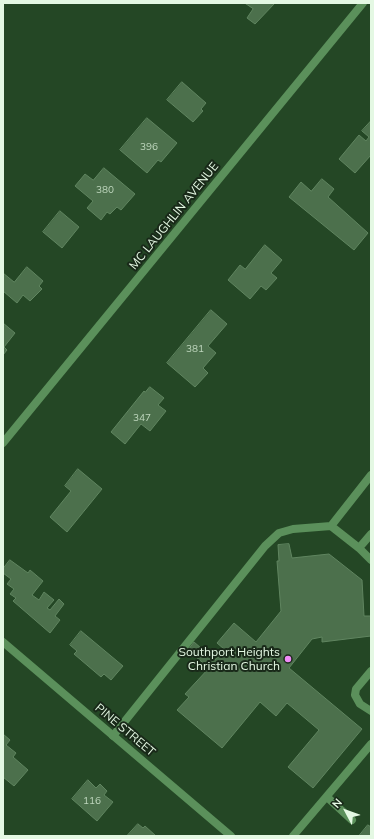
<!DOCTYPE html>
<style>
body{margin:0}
#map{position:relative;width:374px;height:839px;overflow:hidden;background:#244725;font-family:Mulish,sans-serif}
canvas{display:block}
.frame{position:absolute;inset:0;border:4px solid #e4f8e3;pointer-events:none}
.north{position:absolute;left:326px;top:791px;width:40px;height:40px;-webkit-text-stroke:3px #192919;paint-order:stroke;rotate:311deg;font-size:11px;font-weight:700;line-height:16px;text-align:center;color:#e4f8e3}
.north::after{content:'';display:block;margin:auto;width:14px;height:18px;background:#e4f8e3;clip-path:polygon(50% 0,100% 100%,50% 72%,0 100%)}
</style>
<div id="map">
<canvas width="374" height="839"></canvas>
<div class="frame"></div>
<div class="north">N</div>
</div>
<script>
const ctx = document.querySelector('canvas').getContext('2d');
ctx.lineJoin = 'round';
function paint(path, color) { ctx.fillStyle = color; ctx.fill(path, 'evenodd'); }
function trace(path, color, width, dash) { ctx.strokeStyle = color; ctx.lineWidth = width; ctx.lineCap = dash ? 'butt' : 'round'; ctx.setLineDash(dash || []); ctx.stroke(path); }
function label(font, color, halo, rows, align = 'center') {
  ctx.font = font + ' Mulish,sans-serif'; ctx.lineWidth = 4; ctx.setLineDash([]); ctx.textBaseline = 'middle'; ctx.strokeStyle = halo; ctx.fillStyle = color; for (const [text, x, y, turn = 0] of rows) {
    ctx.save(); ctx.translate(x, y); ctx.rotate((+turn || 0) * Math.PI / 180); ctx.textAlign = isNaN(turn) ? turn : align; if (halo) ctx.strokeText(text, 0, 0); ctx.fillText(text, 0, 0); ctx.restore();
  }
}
const building = new Path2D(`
 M245,3H275L255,24L247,18L253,9Z
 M182,82L206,103L201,109L203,111L193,122L167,100Z
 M147,118L177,143L161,162L158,160L147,173L120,150Z
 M371,121V155L355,173L339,159L359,135L366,141L369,137L362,131Z
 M104,168L135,194L121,210L117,207L110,214L107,212L101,220L87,208L93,201L75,186L85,174L93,180Z
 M322,179L334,189L328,197L368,233L354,250L289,197L301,182L311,191Z
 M60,211L79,227L62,248L43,232Z
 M265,245L282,260L271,273L277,278L266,290L261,286L250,299L228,280L240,265L245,269Z
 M27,267L43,281L39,286L42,289L30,301L23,295L17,303L3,291V273L14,282Z
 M211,310L227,324L208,346L216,353L203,368L208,373L195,387L167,363Z
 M3,323L15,333L4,347L7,350L3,355Z
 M150,387L164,398L158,405L166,411L150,431L141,424L125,444L111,432L144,391L145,392Z
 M78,469L102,489L67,532L50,517L71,491L65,486Z
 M289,544L292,558L329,554L362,580L364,616H371V636L322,642V637L312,639L289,668L362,729L313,788L288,767L319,730L287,703L276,716L260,702L222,748L177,710L189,697L185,694L209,668L188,650L194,642L215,660L224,649L217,643L234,623L256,642L281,611L277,561H279L278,545Z
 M10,560L28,573L30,570L43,581L32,595L39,600L44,592L54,600L47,608L50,610L59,599L64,604L55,616L60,620L50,633L13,601L16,598L10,594L14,589L7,584L11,579L3,573V569Z
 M81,631L123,666L111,680L104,674L101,677L74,654L77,651L70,645Z
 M3,734L10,740L6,745L16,753L13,757L28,770L14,786L3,777Z
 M88,780L96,788L100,784L107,791L104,795L113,802L97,821L72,799Z
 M138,824L143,828L145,826L156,836H127Z
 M368,825L371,827V836H359Z`);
const service = new Path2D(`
 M331,526L371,475
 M371,534L359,548L371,560
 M371,671L356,689L355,695L360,704L371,711
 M113,736L265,546L279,533L293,529L331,526L359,548
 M327,797L352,820
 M293,836L371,744`);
const minor = new Path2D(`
 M3,443L363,3
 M3,642L231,836`);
const markers = [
 [288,659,4,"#ef8bf7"]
];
const numberNames = [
 ["396",149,147],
 ["380",105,190],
 ["381",195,349],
 ["347",142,418],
 ["116",92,801]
];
const streetNames = [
 ["MC LAUGHLIN AVENUE",174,216,-51],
 ["PINE STREET",125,730,40]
];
const poiNames = [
 ["Southport Heights",280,652],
 ["Christian Church",280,666]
];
paint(building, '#4c704c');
trace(building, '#608560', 1);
trace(service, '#5b905b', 8);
trace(minor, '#5b905b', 8);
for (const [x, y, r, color] of markers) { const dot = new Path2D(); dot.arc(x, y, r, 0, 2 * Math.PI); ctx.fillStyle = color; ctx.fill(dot); trace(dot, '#192919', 1.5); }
label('10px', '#bed6bd', null, numberNames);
label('12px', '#e4f8e3', '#192919', streetNames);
label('12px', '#e4f8e3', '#192919', poiNames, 'right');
</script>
